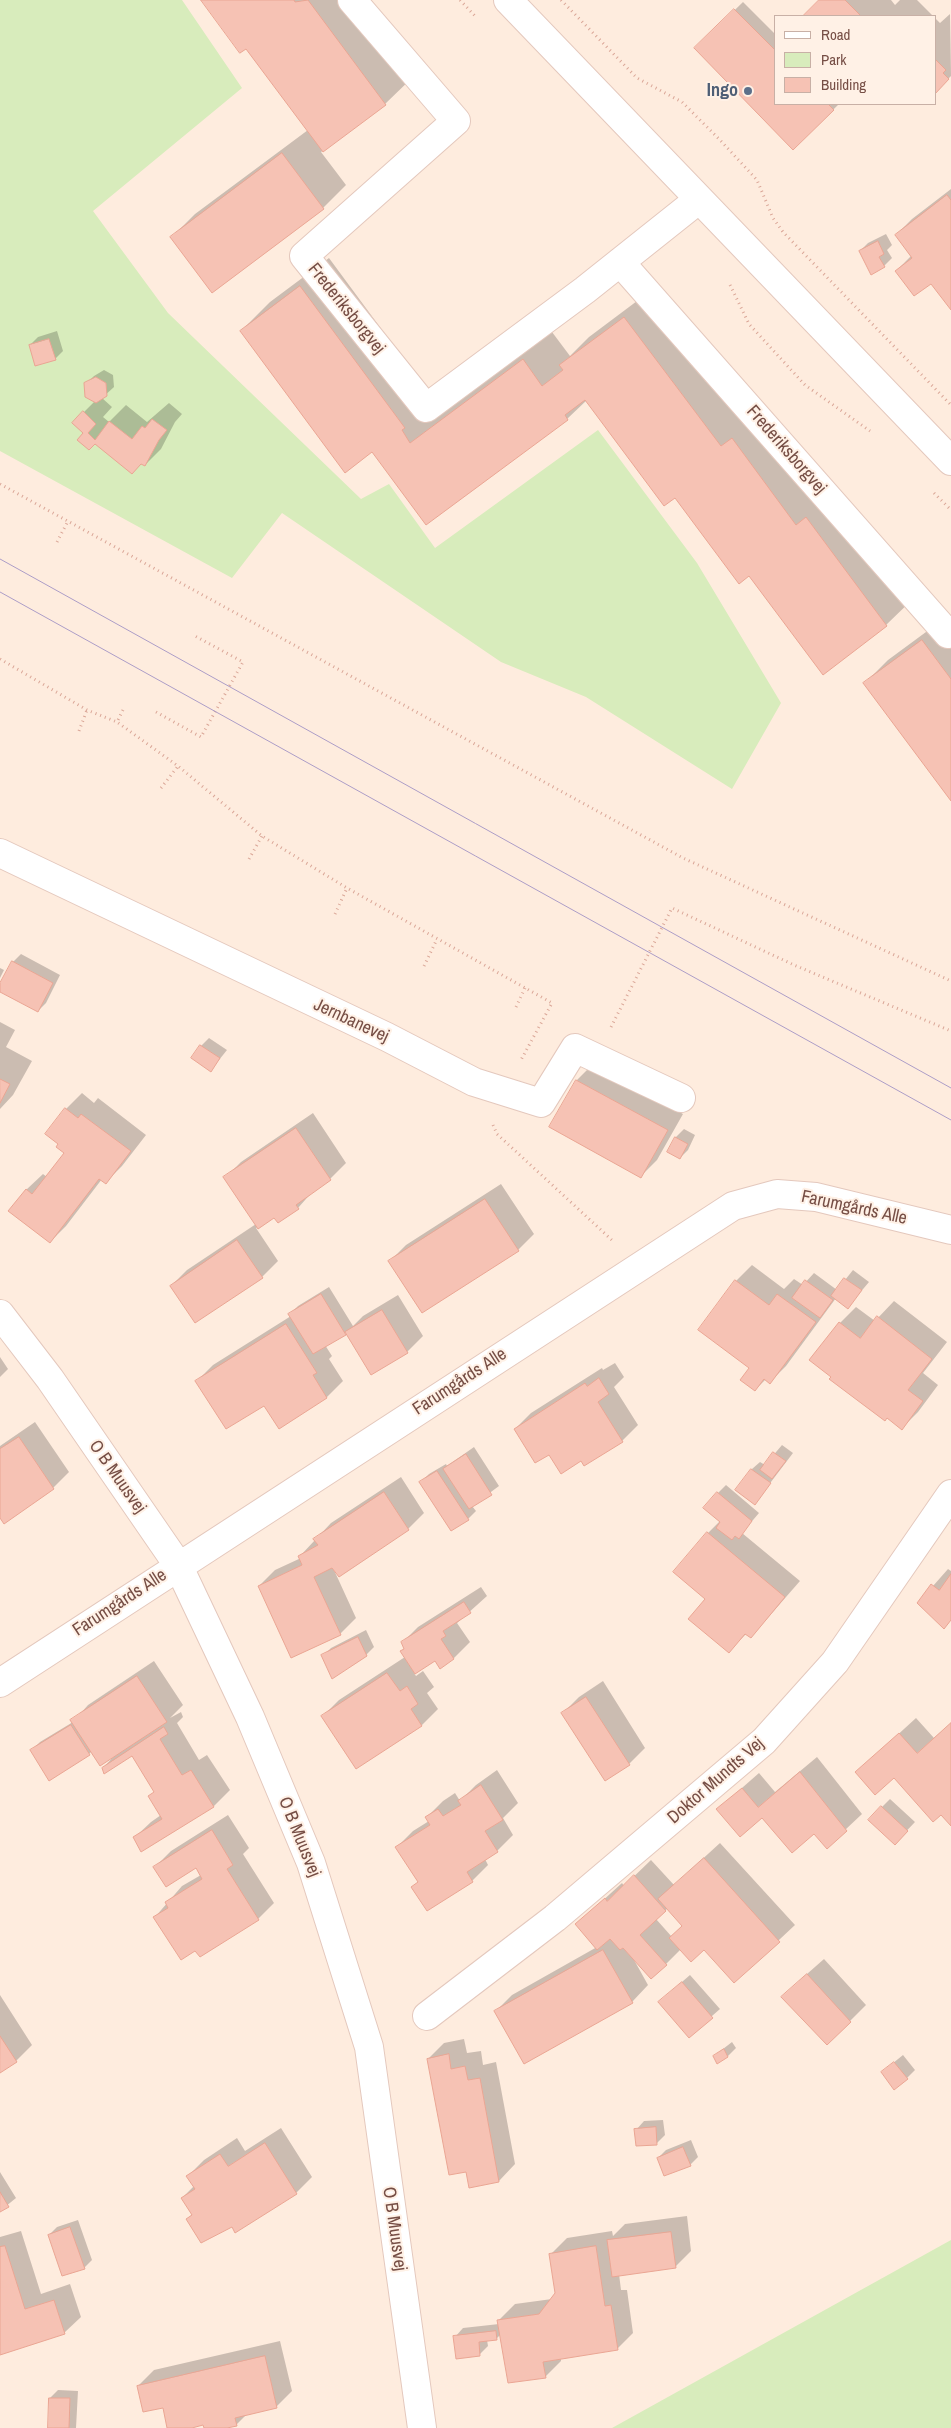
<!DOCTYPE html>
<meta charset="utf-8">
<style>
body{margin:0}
#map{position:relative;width:951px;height:2428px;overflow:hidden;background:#feecde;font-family:"Archivo Narrow",sans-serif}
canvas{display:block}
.legend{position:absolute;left:774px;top:15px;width:162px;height:90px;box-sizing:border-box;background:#fff1e6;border:1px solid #c8b0a6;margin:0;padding:6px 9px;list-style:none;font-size:15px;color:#764e45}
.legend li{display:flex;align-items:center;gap:10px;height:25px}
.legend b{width:25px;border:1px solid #c8b0a6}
</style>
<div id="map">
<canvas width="951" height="2428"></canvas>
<ul class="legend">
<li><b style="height:6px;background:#fff"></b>Road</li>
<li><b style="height:14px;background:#d8ecbc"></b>Park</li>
<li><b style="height:14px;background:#f6c2b4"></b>Building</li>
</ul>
</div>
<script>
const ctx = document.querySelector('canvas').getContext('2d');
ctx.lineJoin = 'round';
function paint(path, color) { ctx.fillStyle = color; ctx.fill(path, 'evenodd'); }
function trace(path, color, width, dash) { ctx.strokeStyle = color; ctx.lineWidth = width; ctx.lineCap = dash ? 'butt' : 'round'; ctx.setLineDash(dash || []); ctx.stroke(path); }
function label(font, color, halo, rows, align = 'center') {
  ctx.font = font + ' "Archivo Narrow",sans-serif'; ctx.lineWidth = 4; ctx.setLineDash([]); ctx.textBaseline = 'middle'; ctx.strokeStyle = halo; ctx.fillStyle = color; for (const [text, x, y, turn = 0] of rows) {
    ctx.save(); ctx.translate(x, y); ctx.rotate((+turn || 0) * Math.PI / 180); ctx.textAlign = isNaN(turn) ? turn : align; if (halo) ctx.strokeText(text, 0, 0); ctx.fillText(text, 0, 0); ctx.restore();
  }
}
const green = new Path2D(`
 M0,0H182L242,88L93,211L168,313L361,499L389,484L435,548L598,430L697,563L781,703L732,789L586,697L501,662L282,513L232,578L0,451Z
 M951,2240V2428H612Z`);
const shadow = new Path2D(`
 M202,0H358L414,76L385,104L321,152L346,185L323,208L172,237L195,214L308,130L247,47Z
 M820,0H891L895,5L900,0H917L933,16H804Z
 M743,2L775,34V104H839L794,148L696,48Z
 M950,14L951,76L935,92V18L940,23Z
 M951,189V308L932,282L896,271L911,256L896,235L912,219Z
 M886,234L892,245L887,250L892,258L884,266L860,251L868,243Z
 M329,258L433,399L430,402L439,415L552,332L570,356L589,337L653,289L915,597L886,625L750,574L587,400L567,419L426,523L372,451L241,331L270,302Z
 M57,331L63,351L55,359L30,345L38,337Z
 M104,370L113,375L114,387L102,398L112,407L103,417L109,422L126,405L147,422L169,403L182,414L175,422L161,449L145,465L142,463L132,472L85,433L84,412L95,401L86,384L94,376Z
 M945,618L951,626V799L865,683L888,660Z
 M21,954L60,975L46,1003L38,1011L0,990V985L13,962Z
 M0,968L4,970L0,978Z
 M0,1022L15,1030L6,1047L32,1061L13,1095L0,1109Z
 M209,1038L227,1050L211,1070L201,1046Z
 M593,1064L683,1114L657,1160L641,1176L551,1127L577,1080Z
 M82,1093L94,1103L98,1098L146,1135L122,1166L106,1182L102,1179L66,1226L50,1242L26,1190L43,1174L47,1177L66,1152V1109Z
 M313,1113L346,1163L330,1179L313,1191L298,1208L275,1216L256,1228L278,1261L262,1277L171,1286L187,1270L256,1224L225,1178L241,1162Z
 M684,1129L695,1135L688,1150L680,1158L668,1152L676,1137Z
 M501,1184L534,1234L518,1250L390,1261L406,1245Z
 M752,1265L784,1289L794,1279L803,1285L814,1273L837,1290L853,1270L869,1282L848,1307L836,1298L786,1366L770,1382L766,1379L755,1390L736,1281Z
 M329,1287L353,1326L363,1316L398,1295L423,1336L407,1352L371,1373L347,1332L325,1345L332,1356L329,1359L343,1381L327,1397L279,1427L265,1404L197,1381L213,1365L291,1316L290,1314L298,1306Z
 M894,1301L947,1342L923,1373L938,1385L918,1412L902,1428L833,1377L840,1323L856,1307L875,1321Z
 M0,1357L8,1369L0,1377Z
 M615,1363L624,1377L614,1387L638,1425L622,1441L581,1460L515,1429L531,1413L602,1368L603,1370Z
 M35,1422L69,1472L53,1488L0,1516V1446Z
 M782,1445L793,1453L755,1503L752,1469L760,1462L765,1465Z
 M474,1447L499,1486L472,1506L476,1511L468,1519L421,1482L429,1474L446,1464L447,1466Z
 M401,1477L424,1513L408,1529L334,1570L356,1618L340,1634L259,1586L275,1570L301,1558L300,1556L331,1523Z
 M726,1485L759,1513L742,1533L800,1581L751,1637L747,1633L729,1651L707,1599L708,1533L720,1521L718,1493Z
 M948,1569L951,1571V1620L944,1628L918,1603Z
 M481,1587L487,1596L457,1623L470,1642L454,1658L440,1667L435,1659L414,1673L416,1676L423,1671L434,1687L427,1693L438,1709L422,1725L356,1768L323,1716L339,1700L405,1657V1648L402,1643L418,1627Z
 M366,1630L374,1647L366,1655L323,1656L331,1648Z
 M154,1661L183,1705L170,1718L181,1712L183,1717L177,1723L199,1760L207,1755L230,1790L214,1806L134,1838L151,1822L161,1815L155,1792L132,1754L103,1768L115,1755L92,1751L89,1754L32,1750L40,1742L73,1722L88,1705Z
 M603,1681L645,1748L629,1764L605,1779L563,1713L579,1697Z
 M916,1718L934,1738L951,1723V1824L942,1813L895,1776L857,1772Z
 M817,1757L862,1814L827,1847L814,1832L763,1817L718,1809L759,1773L775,1792Z
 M497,1770L518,1803L503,1818L513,1835L497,1851L485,1859L488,1865L472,1881L413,1887L419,1881L397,1847L413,1831L429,1821L426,1818L443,1801L455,1793L460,1801L476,1785Z
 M890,1799L915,1822L895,1843L869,1820Z
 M228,1815L249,1848L243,1854L274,1903L258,1919L196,1950L155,1917L182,1886L201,1875L196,1866L155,1867L171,1851Z
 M720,1843L795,1925L734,1982L704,1948L681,1949L666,1964L633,1958L648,1985L632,2002L496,2011L512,1995L597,1947L577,1924L622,1883L624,1886L651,1860L674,1885ZM668,1908L683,1925L672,1937L656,1919Z
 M824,1959L866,2005L827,2044L799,1981Z
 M690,1975L720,2009L689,2036L668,1994Z
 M0,1995L32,2045L16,2061L0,2071Z
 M464,2039L467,2053L481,2051L483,2065L496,2062L515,2164L499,2181L467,2171L428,2059L444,2043Z
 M732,2042L736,2048L728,2056H714Z
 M903,2055L915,2070L907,2078L882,2072Z
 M663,2120L665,2135L657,2143L636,2130L644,2121Z
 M281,2128L312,2177L296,2193L232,2225L188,2219L192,2214L182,2198L194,2186L188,2176L204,2160L237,2138L245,2151Z
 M691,2140L698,2157L690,2165L658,2158L666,2150Z
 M0,2172L16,2198L0,2211Z
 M687,2216L691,2251L675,2267L619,2274L621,2290H627L633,2333L617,2349L561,2358V2361L545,2377L501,2334L496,2339L487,2340L488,2346L480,2354L455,2337L463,2328L499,2324V2320L515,2304L552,2299L556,2293L551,2254L567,2238L612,2231L613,2236L625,2224Z
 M78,2220L92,2260L84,2268L49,2235L57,2227Z
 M21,2231L41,2294L70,2284L81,2317L64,2333L0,2354V2237Z
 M280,2341L292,2391L276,2407L247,2414L236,2425L205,2428L204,2424L186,2428H169L164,2406L138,2386L154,2370Z
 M58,2390L78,2391L76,2428H49L50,2398Z`);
const building = new Path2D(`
 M201,0H294L295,2L308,0L386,105L323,152L246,49L240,53Z
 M819,0H845L861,16H803Z
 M734,9L775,50V104H828L834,110L793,150L694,48Z
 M935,59L946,70L943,73L949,79L935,94Z
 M282,153L324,209L212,293L170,237Z
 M947,195L951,200V310L931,284L914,296L895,271L912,258L895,235Z
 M878,241L884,254L879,257L885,267L871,275L859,251Z
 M300,286L405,428L402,430L410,443L523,359L542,386L563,370L559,365L624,317L721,446L732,438L796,525L806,517L887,626L823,675L749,576L739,584L675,498L664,506L585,400L565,415L568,420L426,525L372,452L345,473L240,331Z
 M49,339L56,360L35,366L29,345Z
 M96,377L106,383L107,396L96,403L85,397L84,383Z
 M83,411L96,424L88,433L95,440L109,421L132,439L142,426L145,428L152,419L167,430L159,440L145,466L141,464L132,474L95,444L89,450L77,440L83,433L72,423Z
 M922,640L951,679V801L863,683Z
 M12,961L53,983L38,1012L0,992V983Z
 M200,1045L220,1058L211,1072L191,1058Z
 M0,1079L10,1084L0,1103Z
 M576,1080L668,1130L641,1178L549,1127Z
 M65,1108L78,1118L81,1114L131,1151L106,1184L99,1179L50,1243L8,1211L26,1189L32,1194L64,1153L56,1147L58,1144L45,1134Z
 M296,1128L331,1180L296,1205L299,1209L278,1223L274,1218L258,1229L223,1177Z
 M675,1137L688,1144L680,1159L667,1152Z
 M485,1199L519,1251L422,1313L388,1261Z
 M237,1240L263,1278L195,1323L170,1286Z
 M844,1278L862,1290L848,1309L831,1296Z
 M735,1280L769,1305L777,1294L816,1322L770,1384L764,1379L755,1391L740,1380L749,1368L698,1330Z
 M805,1280L833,1300L820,1318L792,1298Z
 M321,1294L346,1335L313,1354L288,1314Z
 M382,1310L408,1353L371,1375L345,1332Z
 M877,1316L932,1359L908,1390L923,1401L902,1430L887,1418L885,1421L829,1379L831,1377L809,1360L839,1322L860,1338Z
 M286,1324L317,1373L313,1375L327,1398L279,1429L264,1406L226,1429L195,1381Z
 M599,1378L609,1394L598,1402L623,1442L584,1466L581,1461L561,1474L549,1455L535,1463L514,1429L585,1383L587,1386Z
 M19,1437L54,1489L4,1524L0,1518V1449Z
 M773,1452L786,1461L772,1479L760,1470Z
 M466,1454L492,1495L469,1509L443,1469Z
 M751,1469L771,1483L755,1505L735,1490Z
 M437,1471L469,1520L451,1531L419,1482Z
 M384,1492L409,1530L339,1577L332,1568L314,1577L341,1635L291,1658L258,1586L302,1565L298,1556L318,1545L313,1539Z
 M717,1492L752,1521L739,1539L735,1536L732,1540L716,1528L720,1522L703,1508Z
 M707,1532L785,1597L751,1638L745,1634L729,1653L688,1619L705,1599L673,1572Z
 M951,1574V1620L944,1629L917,1603L931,1584L939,1590Z
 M464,1602L471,1613L443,1631L446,1636L441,1639L454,1659L440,1669L435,1661L415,1674L400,1651L404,1649L401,1642Z
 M358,1637L367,1656L332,1679L321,1655Z
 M387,1673L400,1691L407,1686L418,1704L411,1709L422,1726L356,1769L321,1716Z
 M137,1676L167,1722L100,1766L70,1720Z
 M586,1697L630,1765L605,1781L561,1713Z
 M951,1723V1826L941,1815L933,1822L894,1778L875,1795L855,1772L899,1733L917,1753Z
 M71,1725L90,1755L49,1781L30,1750Z
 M164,1727L168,1734L160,1739L182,1775L191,1770L214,1807L141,1852L133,1837L162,1819L148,1796L154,1792L132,1756L104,1774L102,1768Z
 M800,1772L847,1831L827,1849L814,1834L792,1853L762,1818L740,1837L716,1809L742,1788L758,1807Z
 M481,1785L503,1820L485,1831L498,1852L467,1872L473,1882L427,1911L411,1887L418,1882L395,1847L430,1825L425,1817L438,1809L443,1816L461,1805L458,1801Z
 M881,1806L908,1831L895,1845L868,1820Z
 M212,1830L233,1865L227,1869L259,1920L200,1957L195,1951L181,1960L153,1917L168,1908L165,1902L202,1879L196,1868L166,1887L153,1867Z
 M704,1858L780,1942L734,1983L704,1950L691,1962L669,1938L682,1926L658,1899Z
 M634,1875L666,1911L640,1935L667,1965L651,1979L623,1948L620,1950L610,1939L597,1950L575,1924L605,1898L607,1901Z
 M603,1950L633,2003L524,2064L494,2011Z
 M807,1974L851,2022L827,2045L781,1997Z
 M682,1982L713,2018L689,2038L658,2002Z
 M0,2036L17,2062L0,2073Z
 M724,2049L728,2057L717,2064L713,2056Z
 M449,2054L451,2069L465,2066L468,2080L480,2078L499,2182L469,2188L466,2172L449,2175L427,2059Z
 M894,2062L908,2079L894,2090L881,2072Z
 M656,2127L657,2145L636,2146L634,2129Z
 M265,2143L297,2194L235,2233L232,2227L201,2243L186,2219L192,2215L181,2198L195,2189L186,2176L220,2154L228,2166Z
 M683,2147L691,2166L664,2176L657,2158Z
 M0,2192L9,2207L0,2212Z
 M70,2227L85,2269L62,2276L48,2235Z
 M671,2232L676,2268L612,2277L607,2240Z
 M5,2246L25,2309L54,2300L65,2334L0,2355V2247Z
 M596,2246L605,2306L611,2305L618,2350L543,2362L546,2378L508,2383L497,2320L539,2314L555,2293L549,2254Z
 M496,2331L497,2340L479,2342L480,2356L456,2359L453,2336Z
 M265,2356L277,2408L235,2418L237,2426L227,2428H204L203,2425L192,2428H167L163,2408L143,2412L137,2386Z
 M49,2398H70L69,2428H48Z`);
const path = new Path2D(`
 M460,0L475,16
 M561,0L637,78L682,102L720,140L757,180L773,218L783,232L951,405
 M730,285L749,324L805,385L870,431
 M0,484L683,858L951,981
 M934,493L951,510
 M57,542L68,521
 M0,659L87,710L117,722
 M123,710L117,722L178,766L262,836L347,888L552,1003L521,1060
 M156,712L201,737L243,662L195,636
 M79,731L87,710
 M161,788L178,766
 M249,859L262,836
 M335,914L347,888
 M424,966L437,939
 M516,1007L525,988
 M611,1027L672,908L794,965L951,1031
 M493,1125L497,1134L614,1242`);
const minor = new Path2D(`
 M352,0L456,121L304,256L426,408L585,290L698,200
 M508,0L951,461
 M620,262L948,634L951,631
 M0,853L387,1037L474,1082L541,1103L575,1048L681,1098
 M0,1314L50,1379L178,1565L250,1717L311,1863L369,2047L422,2428
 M0,1683L733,1206L777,1194L816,1197L951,1230
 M427,2016L555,1918L764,1741L835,1662L951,1494`);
const tram = new Path2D(`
 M0,559L951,1088
 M0,592L951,1120`);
const markers = [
 [748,91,5,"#5c6f8a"]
];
const serviceNames = [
 ["Ingo",738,91]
];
const streetNames = [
 ["Frederiksborgvej",346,309,51],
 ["Frederiksborgvej",786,450,49],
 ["Jernbanevej",351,1021,25],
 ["Farumgårds Alle",854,1208,12],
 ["Farumgårds Alle",460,1382,-33],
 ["O B Muusvej",117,1477,55],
 ["Farumgårds Alle",120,1603,-33],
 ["Doktor Mundts Vej",716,1781,-41],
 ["O B Muusvej",299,1837,68],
 ["O B Muusvej",394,2229,82]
];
paint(green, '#d8ecbc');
paint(shadow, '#0003');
paint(building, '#f6c2b4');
trace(building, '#eaa593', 1);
trace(minor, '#e4c8bd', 30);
trace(path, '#daa697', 3, [1, 4]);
trace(minor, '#fff', 28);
trace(tram, '#ac9dc7', 1);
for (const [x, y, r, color] of markers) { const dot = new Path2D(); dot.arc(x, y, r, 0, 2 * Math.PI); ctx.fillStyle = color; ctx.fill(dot); trace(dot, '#fff1e6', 2); }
label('bold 18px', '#4e5e75', '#fff1e6', serviceNames, 'right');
label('18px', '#764e45', '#fff1e6', streetNames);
</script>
